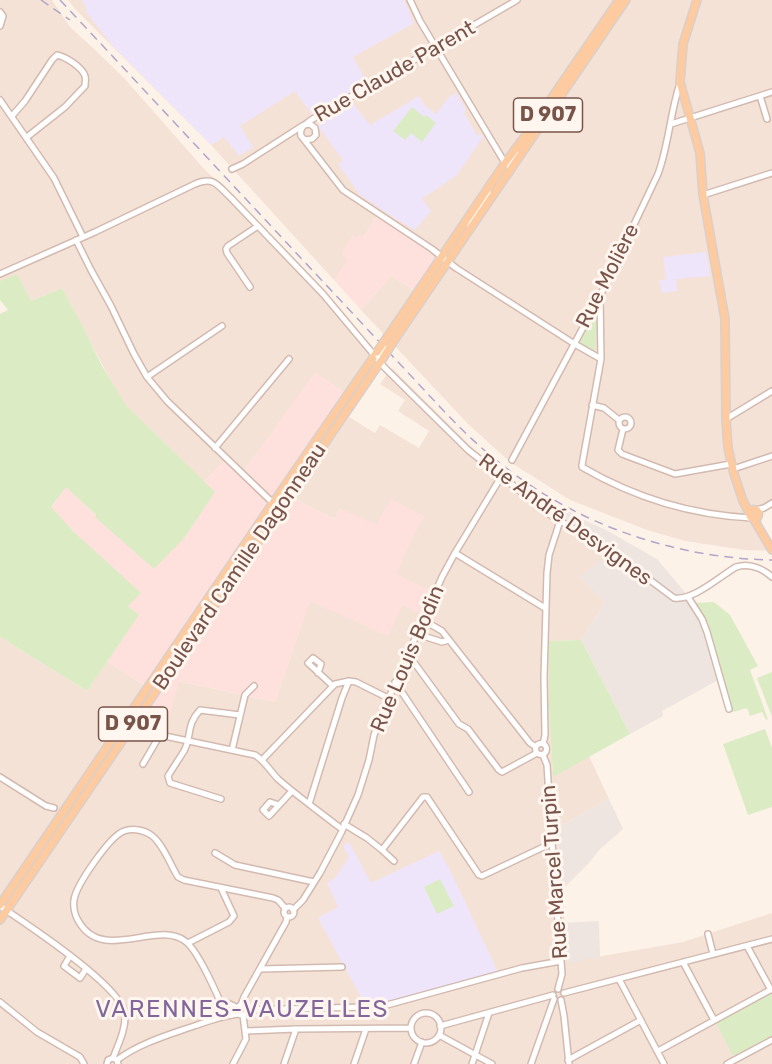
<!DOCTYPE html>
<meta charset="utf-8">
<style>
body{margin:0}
canvas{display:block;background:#fdf2e8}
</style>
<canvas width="772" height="1064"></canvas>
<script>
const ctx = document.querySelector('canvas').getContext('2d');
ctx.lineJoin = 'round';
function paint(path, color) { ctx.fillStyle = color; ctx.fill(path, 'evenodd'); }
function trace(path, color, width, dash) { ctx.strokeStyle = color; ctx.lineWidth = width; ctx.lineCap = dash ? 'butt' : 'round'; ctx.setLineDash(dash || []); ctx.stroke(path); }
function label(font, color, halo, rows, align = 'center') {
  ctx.font = font + ' Rubik,sans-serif'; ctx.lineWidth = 6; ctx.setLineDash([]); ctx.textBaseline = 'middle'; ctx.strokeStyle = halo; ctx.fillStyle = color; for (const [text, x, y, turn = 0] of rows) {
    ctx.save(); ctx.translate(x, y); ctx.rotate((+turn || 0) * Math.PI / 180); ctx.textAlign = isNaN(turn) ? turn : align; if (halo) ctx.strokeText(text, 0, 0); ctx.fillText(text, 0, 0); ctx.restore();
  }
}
const residential = new Path2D(`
 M0,0H52L70,27L93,48L124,78L206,171L223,186L327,295L374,350L345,393L315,373L240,477L224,462L204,482L136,415L126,405L114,387L62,288L31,301L0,281Z
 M68,0H772V507L762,512V525L772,543V551L744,550L685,541L647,530L570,500L510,462L468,424L361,310L391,276L414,290L433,254L377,217L363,237L356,238L353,236L349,259L334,280L211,145L76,10Z
 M392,368L485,460L557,517L615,550L605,602L581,640L549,641V707L553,776L589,756L609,799L557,828L568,962L683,942L772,913V1064H0V637L87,691L107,661L157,694L137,726L165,732L178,681L275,702L310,600L388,635L402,605L396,574L410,542L424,516L376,526L339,509L335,519L304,504L294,497L349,417L375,433L380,425L419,448L429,431L398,411L405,400L380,384Z`);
const commercial = new Path2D(`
 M377,217L433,254L434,260L414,290L391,276L361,310L334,280L348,260L341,254L353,235L356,237L359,234L363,237Z
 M315,373L345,393L281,488L304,504L335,519L339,508L376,525L391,499L425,516L410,542L397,574L431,591L421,614L402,605L388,636L310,601L275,702L179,681L165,732L137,726L157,694L107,661L138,615L128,606L75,533L51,508L66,486L96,516L95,517L185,537L214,492L204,482L224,462L240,477Z`);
const industrial = new Path2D(`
 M545,499L586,521L606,530L657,559L694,603L709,628L722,678L662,711L663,716L630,734L581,640L605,602L579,577L615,550L557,517L542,505Z
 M609,799L623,829L599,850L589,863L562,890L557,828Z
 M599,921L600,957L568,963L564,923Z`);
const education = new Path2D(`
 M82,0H404L414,23L353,57L368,84L322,111L319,110L313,113V116L295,91L240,126L253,147L239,156L224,137L211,145L112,45L86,12L87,10Z
 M456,93L466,109L464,113L477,135H482L483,137L457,175L422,199L431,211L415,230L399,221L360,195L338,164L343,160L318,126L325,121V116L351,101L370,125L419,96L425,106L436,114L449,97Z
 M706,252L710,276L676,279L677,291L662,293L659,281L666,279L663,257Z
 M349,842L371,883L439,851L450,870L498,972L470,982L452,986L451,984L387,1002L364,1003L318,918L338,907L327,883L335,878L349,857L343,846Z`);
const green = new Path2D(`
 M412,107L424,117L426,115L436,123L422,142L411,133L405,140L393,131Z
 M17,274L31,301L62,288L83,327L102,366L126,405L215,492L185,537L154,569L95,517L96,515L66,487L51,507L75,533L141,593L128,606L139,615L87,691L0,637V314L8,310L0,300V281Z
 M592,318H595L597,322L595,352L582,344L580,341Z
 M714,602L730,615L758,666L750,670L768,719L766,720L762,712L750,716L747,708L734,712L731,710L709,628L694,603Z
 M581,640L630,734L553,777L549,707V641Z
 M772,672V717L757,678Z
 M765,729L772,748V807L748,815L723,744Z
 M440,879L454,906L437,914L424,887Z
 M772,992V1037L736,1056L732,1054L717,1025L718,1021Z`);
const minor = new Path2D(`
 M410,0L420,21L505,163
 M0,12L3,16L0,26
 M760,96L767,119
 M0,100L54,178L83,237
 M12,116L25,101L52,60L57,55C66,57 82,67 85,76C86,78 85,83 85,86L65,107L27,137
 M671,124L772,92
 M304,125L310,124L315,128L316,135L312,139L305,140L301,136C299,127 305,125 311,120L517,0
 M302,137L343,190L432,249L456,268L573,343L601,359
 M232,169L243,164L302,126
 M510,172L509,164L516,153
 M703,195L772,173
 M470,226L472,219L490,194
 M76,240L91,270L111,306L134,354L147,377L167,401L274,504
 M0,274L95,232L195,184C214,176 217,185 231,198L323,294L385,368L468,450L552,516L611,551L674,598C693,601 719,577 736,567C749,563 762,568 772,577
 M250,287L227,253L226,249L228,246L258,226
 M600,297L601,359L582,465V467C635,498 691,515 752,518
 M147,377L222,326
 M592,405L604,408L619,420
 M619 423a6 6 0 1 1 12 0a6 6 0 1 1-12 0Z
 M726,419L772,391
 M623,429L618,450L622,454L675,474L731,464
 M215,448L289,359
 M512,460L600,296L658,174C669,144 670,113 680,83
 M733,469L772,456
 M756,510L764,508L772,503
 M455,553L545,608
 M688,597L702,619L707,632L729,709
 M423,620L442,631L530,743L536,747
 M417,634L442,642L449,640
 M407,657L413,661L459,724L468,729L499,770L502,772L537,753
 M318,673L321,664L313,658L308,663L333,686
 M395,682L469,792
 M131,727L137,730L160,735L255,755C265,761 270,771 278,779C296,795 316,809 335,824L342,829
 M535.5 749a5.5 5.5 0 1 1 11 0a5.5 5.5 0 1 1-11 0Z
 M543,744L545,735L544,677L547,573L549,555L560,521
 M232,750L245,695L254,686
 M543,755L547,765L552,843L562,974L558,989
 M262,760L335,684L349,681L356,682L388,698
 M143,764L160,735
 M0,777L46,806L54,808
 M221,799L170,783L168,776C173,768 179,759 184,751C192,736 186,725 200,710L240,715
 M309,804L342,698L349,681
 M279,805L270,802L263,810L269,816L292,791
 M344,824L367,838L382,850L423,797H427L479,875L482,876L552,843
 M382,850L394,861
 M215,853L235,865L314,882
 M0,906C25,923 122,986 125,1014C126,1029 118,1045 113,1058
 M284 912a5 5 0 1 1 10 0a5 5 0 1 1-10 0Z
 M293,910L303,900L320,873L341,833L358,795L369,760L374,735L384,709L442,577L455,553L501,477
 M708,934L713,954
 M188,943L229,922L234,916L221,888
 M747,946L771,990
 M70,956L64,966L80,978L86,969
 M683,962L714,1020
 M260,969L342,967
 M619,979L664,1064
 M564,993L772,939
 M220,1000L234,1006
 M561,1000L564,1016L569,1064
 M0,1002L37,1032L80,1057L84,1064
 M241,1005L244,997L286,922L287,917
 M237 1010a5 5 0 1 1 10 0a5 5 0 1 1-10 0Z
 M247,1010L366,1007L387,1005L522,968L561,961
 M225,1013C218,996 198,950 185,941C157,920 103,963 79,922C75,916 73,907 74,900C76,885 110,836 124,831C133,828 144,830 151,835C162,842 171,866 178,877L184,880L273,898L278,900L285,908
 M411 1028a15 15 0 1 1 30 0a15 15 0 1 1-30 0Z
 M440,1026L553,995
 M246,1031L296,1029L411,1028
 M439,1035L492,1064
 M658,1051L772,989
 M117,1060C140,1043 168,1035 194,1026C209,1021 224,1015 240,1014
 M568,1060L641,1020
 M107,1064L108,1060L113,1058L117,1060L118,1064
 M233,1064L246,1039L243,1015
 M284,1064L296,1029
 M354,1064L366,1029
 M414,1064L422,1042
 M472,1064L489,1013
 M531,1064L554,999
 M727,1064L772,1040`);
const major = new Path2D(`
 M697,0L683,44L680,82L700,153L703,195L725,319L726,419L728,448L734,474L743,501L749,512
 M388,336L505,163L529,131L619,0
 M393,342L626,0
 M749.5 514a4.5 4.5 0 1 1 9 0a4.5 4.5 0 1 1-9 0Z
 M753,518L772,550
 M0,905L273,503L377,352
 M0,920L383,358`);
const rail = new Path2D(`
 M41,0L70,20
 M60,0L441,408C460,428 479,447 501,464C578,525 674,558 772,560`);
const minorBridge = new Path2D(`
 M378,356L384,347`);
const majorBridge = new Path2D(`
 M377,352L388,336
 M383,358L393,342`);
const shields = [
 [548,115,69],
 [133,724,69]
];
const shieldNames = [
 ["D 907",548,115],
 ["D 907",133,724]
];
const streetNames = [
 ["Rue Claude Parent",395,72,-30],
 ["Rue Molière",608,276,-63],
 ["Rue André Desvignes",565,520,36],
 ["Boulevard Camille Dagonneau",240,567,-56],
 ["Rue Louis Bodin",408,659,-67],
 ["Rue Marcel Turpin",555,872,-94]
];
const quarterNames = [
 ["VARENNES-VAUZELLES",242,1010]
];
paint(residential, '#f5e2d6');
paint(commercial, '#fee1dc');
paint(industrial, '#eee5e1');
paint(education, '#efe5fa');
paint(green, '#dbecc5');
trace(minor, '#d3bab0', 8);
trace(major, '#d9cfcc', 10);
trace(minor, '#fff', 5);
trace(major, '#fdcb9f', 7);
trace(rail, '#b2a5c9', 1.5, [9, 6]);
trace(minorBridge, '#d3bab0', 8, []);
trace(majorBridge, '#d9cfcc', 10, []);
trace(minorBridge, '#fff', 5);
trace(majorBridge, '#fdcb9f', 7);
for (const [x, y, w] of shields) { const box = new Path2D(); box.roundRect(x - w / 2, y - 17, w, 34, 4.5); ctx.fillStyle = '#fff6ef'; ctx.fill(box); trace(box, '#79544a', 1.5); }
label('bold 20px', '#79544a', null, shieldNames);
label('21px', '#79544a', '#fff6ef', streetNames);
ctx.letterSpacing = '1.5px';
label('24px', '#82669c', '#fff6ef', quarterNames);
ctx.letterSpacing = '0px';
</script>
